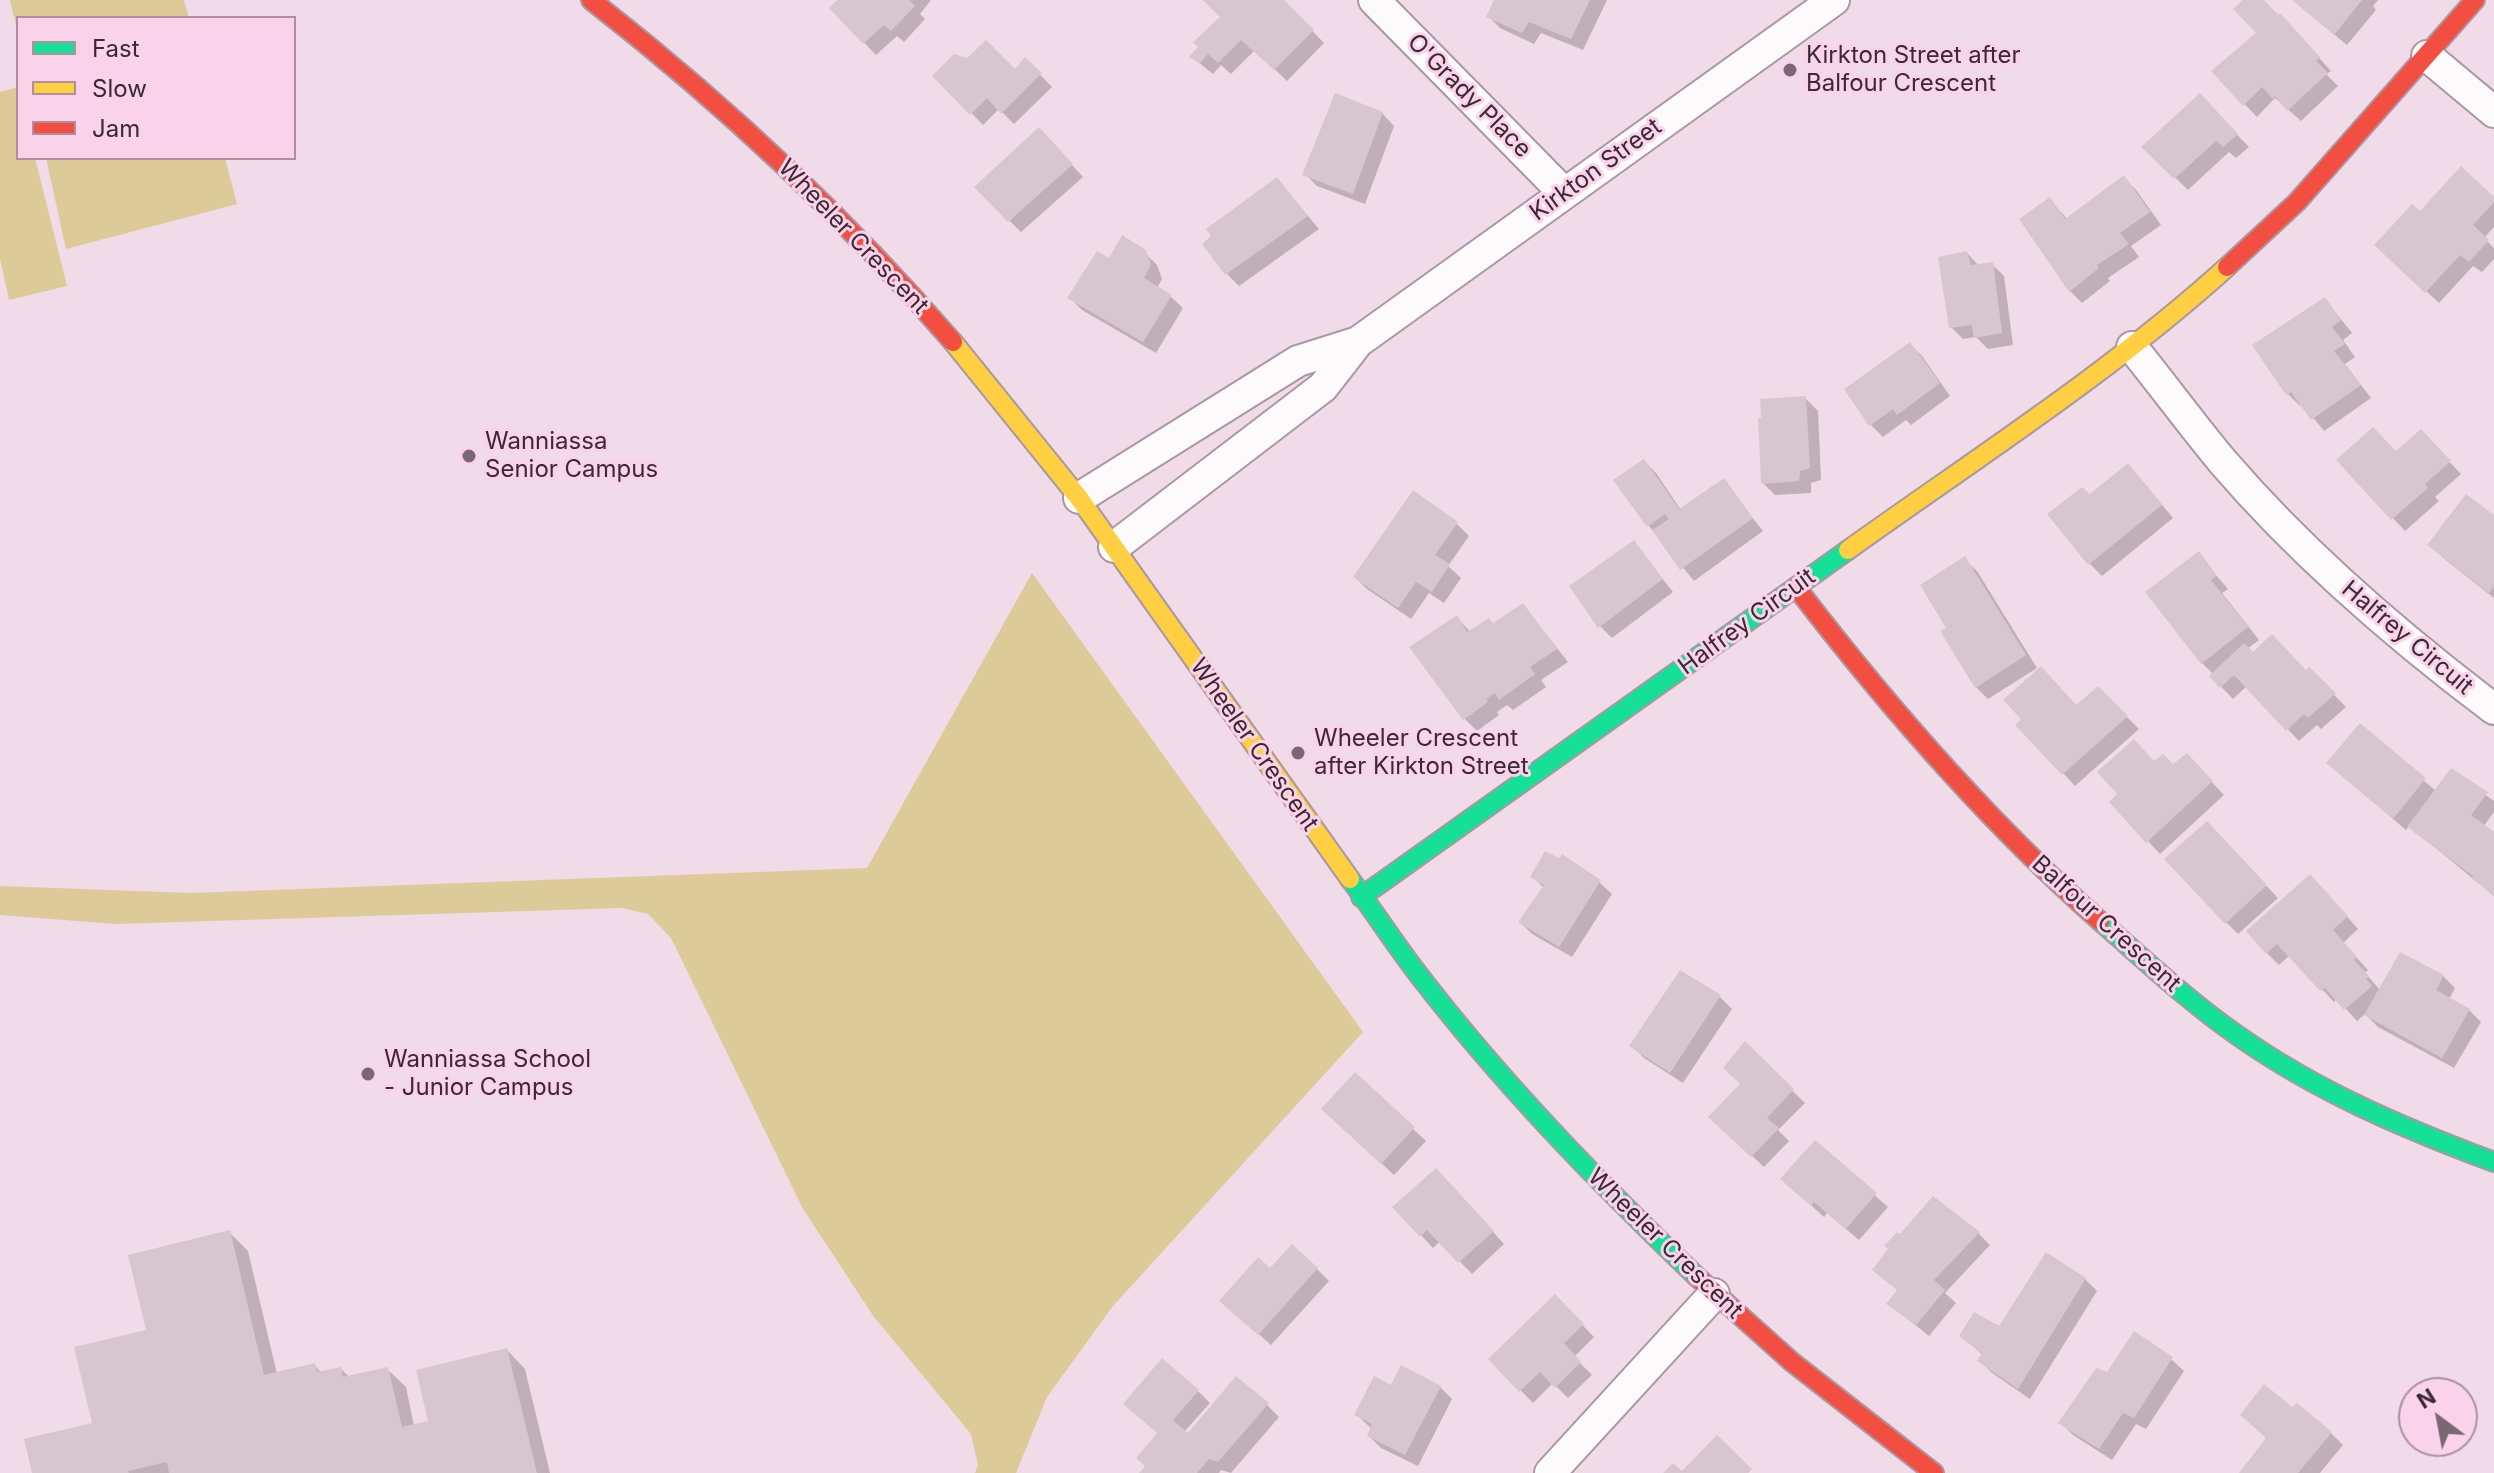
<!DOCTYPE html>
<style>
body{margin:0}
#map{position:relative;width:2494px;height:1473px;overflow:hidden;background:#f1dbe8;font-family:Inter,sans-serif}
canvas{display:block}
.legend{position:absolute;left:16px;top:16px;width:280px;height:144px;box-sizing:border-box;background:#fad2ea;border:2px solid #ad8fa1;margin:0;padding:10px 14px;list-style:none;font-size:24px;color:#392a33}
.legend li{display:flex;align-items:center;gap:16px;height:40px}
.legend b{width:40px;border:2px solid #ad8fa1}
.north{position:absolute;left:2398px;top:1377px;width:80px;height:80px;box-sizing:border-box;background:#fad2ea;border:2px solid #ad8fa1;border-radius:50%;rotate:328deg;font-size:22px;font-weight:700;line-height:32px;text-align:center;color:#392a33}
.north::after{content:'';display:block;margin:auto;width:28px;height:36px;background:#796872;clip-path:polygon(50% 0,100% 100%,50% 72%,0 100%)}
</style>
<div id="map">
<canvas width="2494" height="1473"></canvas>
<ul class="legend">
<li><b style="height:10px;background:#16e098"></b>Fast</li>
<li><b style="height:10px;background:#ffcf43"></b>Slow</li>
<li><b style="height:10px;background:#f24e42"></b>Jam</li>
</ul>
<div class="north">N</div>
</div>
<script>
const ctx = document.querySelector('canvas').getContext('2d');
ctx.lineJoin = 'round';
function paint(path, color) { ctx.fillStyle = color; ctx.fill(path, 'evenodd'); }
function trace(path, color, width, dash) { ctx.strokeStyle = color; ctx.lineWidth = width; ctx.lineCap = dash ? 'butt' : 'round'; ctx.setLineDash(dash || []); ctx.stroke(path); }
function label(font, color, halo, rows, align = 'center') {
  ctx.font = font + ' Inter,sans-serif'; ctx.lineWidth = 6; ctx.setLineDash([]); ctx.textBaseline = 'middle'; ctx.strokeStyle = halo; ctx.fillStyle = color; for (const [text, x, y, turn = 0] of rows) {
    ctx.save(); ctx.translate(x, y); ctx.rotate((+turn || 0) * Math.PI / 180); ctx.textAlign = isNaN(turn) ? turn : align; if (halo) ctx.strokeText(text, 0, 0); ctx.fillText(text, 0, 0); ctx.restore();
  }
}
const green = new Path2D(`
 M10,0H184L189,18H18V34Z
 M18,87V158H35L67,286L9,300L0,259V92Z
 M46,158H225L237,204L66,249Z
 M1032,573L1363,1032L1113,1306L1047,1397L1016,1473H975L978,1465L971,1434L874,1317L803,1209L671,938L648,914L622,908L116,924L0,915V886L191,893L867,868Z`);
const shadow = new Path2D(`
 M839,0H931L920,14L925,19L904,42L897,36L876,55L831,8Z
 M1205,0H1282L1324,43L1287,81L1255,50L1231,74L1221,65L1213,74L1192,57L1223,17Z
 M1496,0H1607L1583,50L1541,33L1534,44L1500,28L1488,16Z
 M2246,0H2262L2292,28L2331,71L2326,74L2338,86L2301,121L2275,98L2257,117L2214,72L2259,34Z
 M2298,0H2378L2373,6L2376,10L2347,45L2308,13Z
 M1026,60L1052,87L1014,124L999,109L983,125L935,76L1015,72Z
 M2199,96L2249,147L2236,158L2229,152L2188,190L2144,147Z
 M1382,113L1394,126L1365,204L1317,186L1305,174Z
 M1051,142L1083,177L1021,232L976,188Z
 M2124,178L2136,190L2161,225L2131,246L2139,257L2108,278L2110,281L2082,303L2070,291L2050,200L2067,219Z
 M1277,179L1319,229L1239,286L1227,274Z
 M2494,200V227L2484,238L2494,248V259L2482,272L2473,266L2439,303L2389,257L2420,214Z
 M1144,252L1157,265L1162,279L1157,288L1170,296L1183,308L1156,353L1082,310L1070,298L1110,260Z
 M1967,253L1979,266L1992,264L2004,276L2013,345L1988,349L1976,337L1963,339L1951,327Z
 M2325,299L2352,333L2343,340L2355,357L2345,364L2371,398L2324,431L2302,404L2300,406L2288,394Z
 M1910,344L1922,356L1950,396L1911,425L1906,420L1883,437L1871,425Z
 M1805,398L1818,411L1821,480L1811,483V493L1775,495L1763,483Z
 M2421,432L2461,474L2435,497L2439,501L2405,531L2338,460L2397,454Z
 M1644,461L1656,473L1681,510L1723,481L1763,531L1694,581L1649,526Z
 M2140,478L2173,518L2102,576L2090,564V497Z
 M2494,517V598L2442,557Z
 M1457,524L1469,536L1448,566L1461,578L1444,603L1429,593L1411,619L1367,589L1355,577Z
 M1634,543L1673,592L1612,638L1600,626Z
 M2198,554L2228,589L2222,593L2259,640L2247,649L2253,654L2306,673L2309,669L2346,707L2321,729L2317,725L2299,741L2247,686L2233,699L2211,676L2213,674L2202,663Z
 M1964,559L1977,571L2037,668L1988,699L1976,687L1948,628Z
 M1523,605L1568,662L1541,680L1546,687L1513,710L1507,705L1497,712L1499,715L1477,731L1465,719L1412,647L1457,617L1471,633L1493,625Z
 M2098,688L2139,729L2075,786L2018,725L2024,719L2077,708Z
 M2360,726L2436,791L2451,771L2494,801V812L2483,827L2494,835V896L2409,826L2406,830L2341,775Z
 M2186,755L2224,795L2160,854L2111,802L2154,763L2173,767Z
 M2219,836L2278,898L2238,934L2226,922Z
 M1559,861L1599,882L1612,894L1572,957L1532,934L1520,922L1544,888L1532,876Z
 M2322,888L2358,929L2343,943L2368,970L2365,973L2380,990L2443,976L2455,988L2449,999L2469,1010L2481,1022L2454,1068L2378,1027L2365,1014L2357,1021L2337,999L2334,1002L2290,955L2279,965L2267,953Z
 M1720,997L1732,1009L1683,1083L1644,1058L1632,1046Z
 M1745,1044L1805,1103L1778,1130L1789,1141L1764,1167L1723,1129L1742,1084Z
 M1355,1075L1426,1141L1394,1175L1336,1121Z
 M1815,1143L1888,1207L1859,1240L1827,1213L1824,1217L1795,1191Z
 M1448,1182L1504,1244L1472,1274L1440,1241L1433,1248L1395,1207Z
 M230,1233L248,1251L277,1374L314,1365L322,1373L341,1369L349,1377L387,1369L406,1387L414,1426L430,1422L507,1350L525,1369L550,1473H34L94,1425L148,1332Z
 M1978,1233L1990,1245L1945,1293L1956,1303L1929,1336L1889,1304L1899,1292Z
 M1317,1269L1329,1281L1271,1345L1234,1312L1270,1271Z
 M2085,1279L2097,1291L2030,1399L1992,1373L1980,1361L1983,1355L1961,1336L2000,1329Z
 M1555,1297L1594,1337L1574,1357L1592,1375L1568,1398L1553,1383L1533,1403L1490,1359Z
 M2171,1359L2184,1371L2146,1429L2136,1424L2112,1460L2073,1435L2061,1423L2108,1375Z
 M1392,1387H1440L1452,1399L1418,1466L1381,1448L1369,1436L1372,1429L1357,1415Z
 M1198,1391L1210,1403L1184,1432L1188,1436L1267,1405L1279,1417L1231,1473L1221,1470L1219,1473H1141L1147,1466L1139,1458Z
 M2292,1410L2331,1433L2343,1445L2320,1473H2241Z`);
const building = new Path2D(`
 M837,0H909L915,6L891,31L884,25L863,44L829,8Z
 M1203,0H1284L1314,30L1274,70L1241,40L1218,63L1208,54L1200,63L1189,57L1198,47L1193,42L1220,17Z
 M1494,0H1590L1571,39L1529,22L1522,33L1486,17Z
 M2243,0H2264L2278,15L2280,13L2320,57L2316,61L2328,73L2287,111L2275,96L2273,99L2262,87L2243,106L2211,71L2256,33L2233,9Z
 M2292,0H2362L2334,35Z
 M986,40L1015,69L1025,57L1042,73L1001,114L987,98L970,115L932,76L954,54L967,58Z
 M1335,93L1383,112L1353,194L1302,175Z
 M2200,93L2238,134L2223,147L2216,141L2174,179L2141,147Z
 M1039,127L1073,164L1008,222L974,187Z
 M2461,166L2494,197V202L2473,225L2489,240L2469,262L2460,255L2425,293L2374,245L2412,204L2420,211Z
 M2124,175L2150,212L2120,233L2129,244L2097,265L2099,268L2069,292L2019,219L2050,197L2065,219Z
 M1277,177L1308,216L1225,275L1202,244L1211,236L1206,229Z
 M1122,235L1146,250L1151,265L1144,278L1172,295L1143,342L1067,298L1097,251L1109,258Z
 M1967,251L1971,265L1993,262L2002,333L1974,338L1972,325L1949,328L1938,257Z
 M2325,297L2341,320L2332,327L2345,344L2334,351L2361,385L2311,420L2291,392L2286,395L2252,345Z
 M1910,342L1940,383L1897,415L1893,409L1869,426L1844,389Z
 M1806,396L1810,468L1800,471L1799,481L1761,484L1758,418H1761L1760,399Z
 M2373,427L2396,451L2421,429L2451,461L2425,484L2428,488L2391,520L2336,460Z
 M1644,459L1679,509L1724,478L1753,518L1680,570L1652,530L1669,519L1665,514L1647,527L1613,480Z
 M2128,463L2162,505L2088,565L2047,514L2082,487L2090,494Z
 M1413,490L1458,522L1435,555L1450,564L1432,592L1416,582L1398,608L1353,577Z
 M2466,494L2494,515V586L2489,593L2427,545Z
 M1634,540L1663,579L1598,628L1569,586Z
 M2199,551L2217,576L2211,580L2248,627L2201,664L2145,592Z
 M1965,556L2026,655L1975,688L1940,631L1946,628L1920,585Z
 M1523,603L1557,649L1530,667L1535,674L1499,700L1495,693L1486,699L1488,702L1463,720L1409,647L1457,615L1467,632L1489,618L1493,623Z
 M2272,634L2306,670L2309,667L2336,693L2308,718L2304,714L2286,731L2234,675L2220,688L2209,676L2244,643L2253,652Z
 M2041,666L2076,705L2098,686L2128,716L2062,775L2015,725L2021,719L2003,700Z
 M2360,723L2426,778L2393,819L2326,763Z
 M2134,739L2154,761L2163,754L2173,764L2187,753L2213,781L2146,843L2109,802L2117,794L2097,772Z
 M2451,768L2488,792L2471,815L2494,832V895L2472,879L2473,876L2407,827Z
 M2207,821L2267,885L2225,924L2164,859Z
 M1545,851L1559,858L1562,854L1601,880L1559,947L1518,922L1544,885L1530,877Z
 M2310,874L2348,916L2333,930L2357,957L2354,960L2369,976L2366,979L2372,986L2344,1010L2325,988L2320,991L2277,944L2266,954L2246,931Z
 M2400,952L2444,975L2436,990L2470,1009L2442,1058L2364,1015Z
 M1680,970L1721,995L1670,1073L1629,1046Z
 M1745,1041L1794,1089L1767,1118L1779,1128L1751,1157L1708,1117L1740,1084L1723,1068Z
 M1355,1072L1415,1127L1381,1164L1321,1109Z
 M1815,1140L1877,1193L1846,1229L1814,1202L1811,1206L1780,1179Z
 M1436,1168L1494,1231L1458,1263L1427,1230L1420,1237L1392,1207Z
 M1933,1196L1980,1232L1934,1280L1945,1290L1916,1325L1886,1304L1897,1290L1872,1270L1888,1249L1884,1246L1897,1232L1900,1234Z
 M230,1230L264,1375L315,1363L317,1372L341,1367L343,1377L388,1367L402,1427L428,1421L416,1370L507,1348L537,1473H169L167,1462L128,1471L129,1473H32L24,1439L92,1423L74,1347L146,1330L128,1255Z
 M1292,1244L1318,1268L1258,1335L1219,1301L1258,1257L1270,1268Z
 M2046,1252L2086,1278L2018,1389L1977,1361L1982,1353L1959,1336L1974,1312L1999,1326Z
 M1555,1294L1584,1324L1564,1343L1581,1362L1555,1388L1540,1372L1519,1392L1488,1359Z
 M2134,1331L2173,1357L2134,1418L2123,1413L2099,1449L2058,1423L2096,1368L2107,1372Z
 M1162,1358L1199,1390L1173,1420L1188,1433L1236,1376L1269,1403L1218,1462L1209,1459L1197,1473H1139L1145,1466L1136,1458L1157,1433L1123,1404Z
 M1401,1365L1441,1386L1405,1455L1367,1436L1372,1424L1354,1415L1374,1376L1391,1385Z
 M2264,1384L2292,1407L2297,1403L2332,1432L2298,1473H2239L2266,1438L2240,1415Z
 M1717,1435L1752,1469L1748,1473H1663L1673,1463L1682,1471Z`);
const street = new Path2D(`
 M1374,0L1564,193
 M2427,56L2494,112
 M2132,347C2163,385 2192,425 2223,462C2303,555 2397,636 2494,709
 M1079,498L1298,361L1358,342
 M1114,547L1323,387L1358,342L1834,0
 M1550,1473L1714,1294`);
const fast = new Path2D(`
 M1350,879C1373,910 1394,943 1418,974C1501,1082 1598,1182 1696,1276
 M1361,897L1848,550
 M2100,921C2145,960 2188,1001 2237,1035C2316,1091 2403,1128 2494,1162`);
const slow = new Path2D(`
 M953,342L1079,498L1350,879
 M1848,550C1975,459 2111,372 2227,267`);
const jam = new Path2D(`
 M591,0C723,103 843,215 953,342
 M2227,267L2297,202L2475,0
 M1796,587C1888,707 1987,821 2100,921
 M1696,1276L1792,1362L1934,1473`);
const markers = [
 [1790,70,8,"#796872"],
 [469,456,8,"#796872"],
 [1298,753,8,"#796872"],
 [368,1074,8,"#796872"]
];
const poiNames = [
 ["Kirkton Street after",1806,56],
 ["Balfour Crescent",1806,84],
 ["Wanniassa",485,442],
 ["Senior Campus",485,470],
 ["Wheeler Crescent",1314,739],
 ["after Kirkton Street",1314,767],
 ["Wanniassa School",384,1060],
 ["- Junior Campus",384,1088]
];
const streetNames = [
 ["O'Grady Place",1469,96,45],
 ["Kirkton Street",1596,170,-36],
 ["Wheeler Crescent",853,237,46],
 ["Halfrey Circuit",1747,622,-36],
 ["Halfrey Circuit",2407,638,40],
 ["Wheeler Crescent",1254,745,55],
 ["Balfour Crescent",2106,924,42],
 ["Wheeler Crescent",1665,1244,44]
];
paint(green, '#dcca98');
paint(shadow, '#0003');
paint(building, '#d7c6d0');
trace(street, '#a898a2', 34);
trace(fast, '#a898a2', 22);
trace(slow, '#a898a2', 22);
trace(jam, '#a898a2', 22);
trace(street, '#fdfafc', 30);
trace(fast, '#16e098', 18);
trace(slow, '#ffcf43', 18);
trace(jam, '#f24e42', 18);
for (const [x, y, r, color] of markers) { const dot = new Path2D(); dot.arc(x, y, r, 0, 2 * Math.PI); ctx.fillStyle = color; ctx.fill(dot); trace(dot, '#fad2ea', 3); }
label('24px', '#392a33', '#fad2ea', poiNames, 'left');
label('24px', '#392a33', '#fad2ea', streetNames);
</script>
